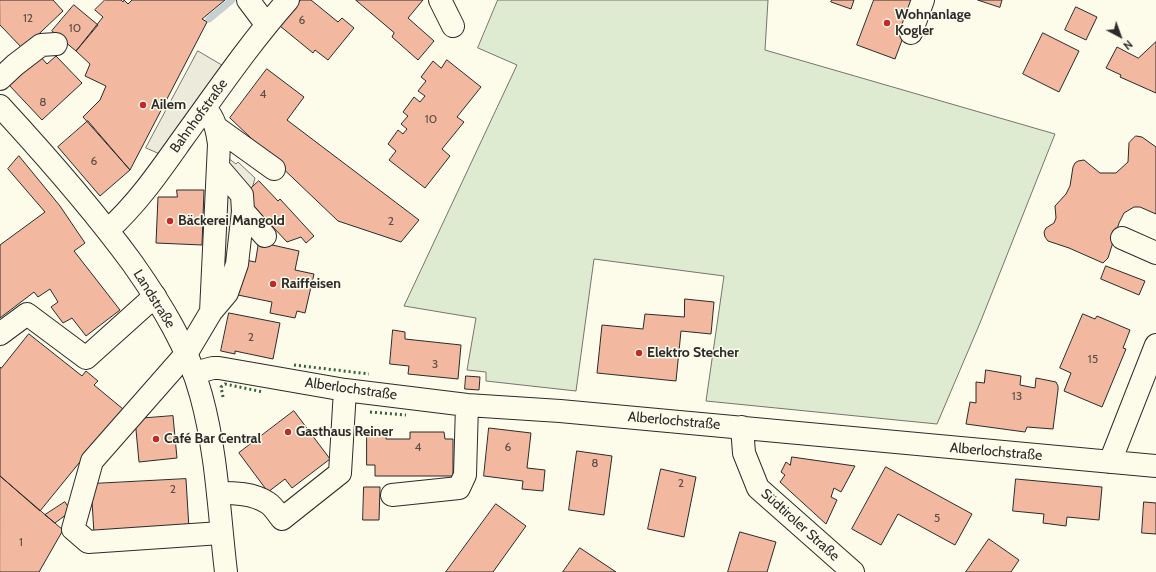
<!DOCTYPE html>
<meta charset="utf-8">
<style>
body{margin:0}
#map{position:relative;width:1156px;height:572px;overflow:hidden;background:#fdfbea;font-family:Cabin,sans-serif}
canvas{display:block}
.north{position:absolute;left:1100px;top:16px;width:40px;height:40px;-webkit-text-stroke:3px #fdfbea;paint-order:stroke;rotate:139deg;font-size:11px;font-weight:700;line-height:16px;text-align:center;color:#2b2b2b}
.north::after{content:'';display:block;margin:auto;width:14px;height:18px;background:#2b2b2b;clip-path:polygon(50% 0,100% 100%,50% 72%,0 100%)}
</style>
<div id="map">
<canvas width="1156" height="572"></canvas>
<div class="north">N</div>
</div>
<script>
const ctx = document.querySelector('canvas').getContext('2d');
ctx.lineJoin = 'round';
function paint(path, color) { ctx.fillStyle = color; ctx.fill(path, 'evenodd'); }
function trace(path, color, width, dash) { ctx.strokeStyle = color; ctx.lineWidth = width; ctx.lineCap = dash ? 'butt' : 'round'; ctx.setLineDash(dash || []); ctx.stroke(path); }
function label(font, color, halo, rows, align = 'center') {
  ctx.font = font + ' Cabin,sans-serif'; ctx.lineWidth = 3; ctx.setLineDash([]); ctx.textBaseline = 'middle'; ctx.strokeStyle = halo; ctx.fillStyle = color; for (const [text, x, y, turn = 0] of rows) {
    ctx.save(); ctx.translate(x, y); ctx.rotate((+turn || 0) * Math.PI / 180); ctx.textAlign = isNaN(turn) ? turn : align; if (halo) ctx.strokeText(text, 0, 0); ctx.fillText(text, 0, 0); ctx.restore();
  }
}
const green = new Path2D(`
 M498,0H768L765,50L1055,134L980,323L937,424L706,401L724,276L594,259L576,391L486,381V372L467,370L476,318L404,306L517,65L478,48Z`);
const parking = new Path2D(`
 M198,51L232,71L169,158L146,148Z
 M224,155L236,164L238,162L255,178L231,264L218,271Z`);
const stream = new Path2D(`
 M209,19L232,0`);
const building = new Path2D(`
 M0,0H53L63,11L23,49L0,25Z
 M105,0H121L123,2L124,0L128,4L132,0H225L202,19L207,22L130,170L83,117L100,100L106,86L85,76L90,64L76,51L103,17L95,10Z
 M301,0H311L338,22L342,18L354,28L328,60L315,50L313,53L280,26Z
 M356,0H423L408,18L434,41L418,60L392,37L394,33Z
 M832,0H854L851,9L831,2Z
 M874,0H917L895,59L857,45Z
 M978,0H1002L1000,7Z
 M74,5L98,25L76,51L52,31Z
 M1076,7L1097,17L1086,40L1065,30Z
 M1043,33L1079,51L1059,92L1023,74Z
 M1156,42V93L1120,77L1121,75L1106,68L1117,47L1138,58Z
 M40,56L47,64L56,56L82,83L42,120L9,85Z
 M447,60L481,87L457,117L464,122L442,149L450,156L425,188L389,160L396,151L388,144L398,130L403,134L407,129L401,124L408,116L403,112L414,97L420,102L425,96L418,91L426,81L421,77L433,61L441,68Z
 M267,69L304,97L287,120L419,220L401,242L338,221L230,118Z
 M88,121L130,170L100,196L58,147Z
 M1136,136L1142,137L1156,147V214L1140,207H1134L1124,213L1119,223L1108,258L1103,263L1069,248L1048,241L1045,237L1044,232L1046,228L1054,223L1056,218L1055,206L1066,194L1070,186L1073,167L1075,163L1078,161L1084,160L1100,173H1116L1128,162L1129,143Z
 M19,156L60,206L85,243L74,251L120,310L86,336L72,318L63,323L51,307L58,302L50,289L38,297L34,292L0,318V245L45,212L8,169Z
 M259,181L278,201L280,199L314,236L306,243L301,237L287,242L246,198L249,190Z
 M177,190H204L202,245L156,243L158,197H177Z
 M259,242L299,251L295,270L314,274L305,313L297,311L295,318L270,313L272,302L233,294L241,259L255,262Z
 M1106,266L1145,281L1139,295L1101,279Z
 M685,299L714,302L711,334L681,331L676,381L597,373L602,325L643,329L645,314L684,317Z
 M229,313L280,323L273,359L235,351V354L221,351Z
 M1083,314L1095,319L1097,316L1130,330L1123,348L1126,349L1102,407L1064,391L1071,373L1060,368Z
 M393,330L405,332V339L461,345L458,379L408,374L409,366L390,364Z
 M29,334L82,376L86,371L98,381L94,385L123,409L40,511L0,476V367L1,368Z
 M986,370L1021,376L1020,385L1035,388L1036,378L1056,382L1058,386V390L1053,429L1027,427L1025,432L966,424L970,402L976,403V382L984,383Z
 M466,376L480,377L479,390L465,389Z
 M294,411L330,459L292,488L285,479L268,492L239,453Z
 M173,416L177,458L139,462L135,419Z
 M489,428L531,433L527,468L545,470L543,491L522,489L523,481L484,476Z
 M367,431H386V439H410V432H444L445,439H453V476H375V465H367Z
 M577,451L612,456L604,515L569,510Z
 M792,457L855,466L841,492L834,488L831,497L837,500L826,524L780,482L785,475L781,472L786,462L790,465Z
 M886,467L972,514L955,545L898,514L881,545L852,529Z
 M661,469L696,477L684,537L648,529Z
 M0,476L63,530L39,572H0Z
 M186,479L189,529L94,534L91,484Z
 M1016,479L1102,487L1099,520L1067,517L1066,526L1043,523L1044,514L1013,511Z
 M364,487H380L379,520H363Z
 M65,502L71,511L55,523L45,515Z
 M1144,502L1156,503V534L1142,533Z
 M496,504L526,526L493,572H446Z
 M740,532L776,542L767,572H728Z
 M989,539L1019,560L1011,572H966Z
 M580,548L616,572H563Z`);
const minor = new Path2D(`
 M248,0L266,24
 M440,0L453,26
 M911,33L923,0
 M0,79L15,65L41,45L56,44
 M205,108C215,119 217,130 219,144L211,312L186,354L92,461L73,529L88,542L221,533
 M217,128L274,169
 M218,167L242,195L243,211L265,236
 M108,230C137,204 159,172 181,141C216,93 249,44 288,0
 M1122,238L1156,253
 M211,312L227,293L237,264L243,211
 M0,334L27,314L86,358L155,296
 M194,373L213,368H219L345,390L467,405L560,411L1156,466
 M742,427L744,453L758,488L853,572
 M1110,462L1156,345
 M218,493C234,493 253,493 268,503C273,506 278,514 282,519L340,473L345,390
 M392,495L459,488L465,475L467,405`);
const major = new Path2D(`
 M0,106C47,157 92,208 133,264C161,304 188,347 201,395C217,453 219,513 226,572`);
const hedge = new Path2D(`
 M294,365L369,374
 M223,397L221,387L225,384L263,392
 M370,412L406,415`);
const markers = [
 [887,23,4,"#c62828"],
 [143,105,4,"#c62828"],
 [170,221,4,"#c62828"],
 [273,284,4,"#c62828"],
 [639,353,4,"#c62828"],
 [288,432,4,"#c62828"],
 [156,439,4,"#c62828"]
];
const numberNames = [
 ["12",28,18],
 ["6",302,20],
 ["10",75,28],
 ["4",263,94],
 ["8",43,102],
 ["10",431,119],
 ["6",94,161],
 ["2",391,221],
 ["2",251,337],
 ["15",1093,359],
 ["3",435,364],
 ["13",1017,396],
 ["4",418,447],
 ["6",508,447],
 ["8",595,463],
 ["2",681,483],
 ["2",173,489],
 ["5",937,518],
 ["1",21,542]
];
const poiNames = [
 ["Wohnanlage",895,15],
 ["Kogler",895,31],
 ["Ailem",151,105],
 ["Bäckerei Mangold",178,221],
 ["Raiffeisen",281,284],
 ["Elektro Stecher",647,353],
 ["Gasthaus Reiner",296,432],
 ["Café Bar Central",164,439]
];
const streetNames = [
 ["Bahnhofstraße",199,116,-54],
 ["Landstraße",154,299,58],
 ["Alberlochstraße",351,389,8],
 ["Alberlochstraße",674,421,5],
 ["Alberlochstraße",996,452,5],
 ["Südtiroler Straße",800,525,42]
];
paint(green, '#deebd1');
trace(green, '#74746e', 1);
paint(parking, '#eceadb');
trace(parking, '#74746e', 1);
trace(stream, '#c7d0d0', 7);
paint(building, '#f2b8a0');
trace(building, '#2b2b2b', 1);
trace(minor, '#2b2b2b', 24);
trace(major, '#2b2b2b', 24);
trace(minor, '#fdfbea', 22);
trace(major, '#fdfbea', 22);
trace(hedge, '#34623c', 3, [2, 3]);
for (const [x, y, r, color] of markers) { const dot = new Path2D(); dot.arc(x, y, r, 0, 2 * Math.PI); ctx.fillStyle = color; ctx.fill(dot); trace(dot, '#fdfbea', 1.5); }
label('12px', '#5d4e48', null, numberNames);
label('bold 14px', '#2b2b2b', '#fdfbea', poiNames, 'left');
label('14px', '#2b2b2b', '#fdfbea', streetNames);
</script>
